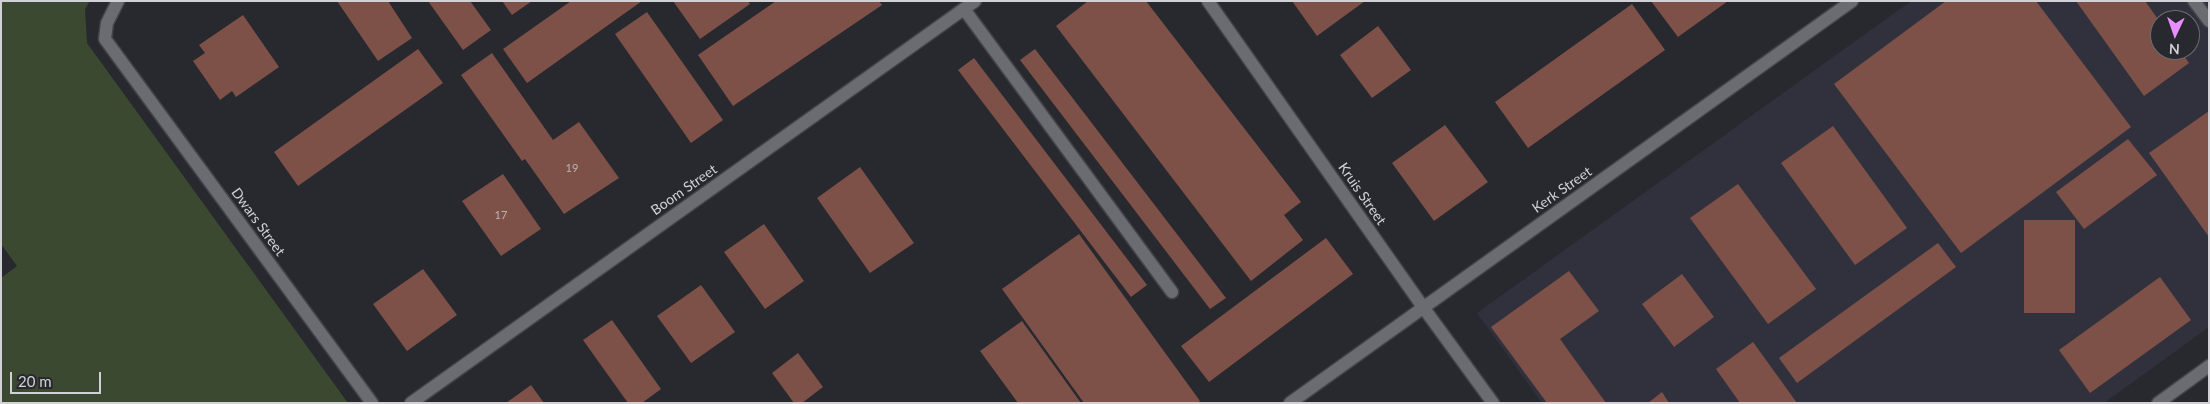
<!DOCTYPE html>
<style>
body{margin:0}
#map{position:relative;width:2210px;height:404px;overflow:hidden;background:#28282f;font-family:Lato,sans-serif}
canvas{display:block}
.frame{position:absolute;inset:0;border:2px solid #d2d2d6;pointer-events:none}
.north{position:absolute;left:2150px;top:10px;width:50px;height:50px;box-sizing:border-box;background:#28282f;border:1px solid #6c6c72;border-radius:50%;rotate:183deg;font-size:14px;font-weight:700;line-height:20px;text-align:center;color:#d2d2d6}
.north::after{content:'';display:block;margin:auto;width:18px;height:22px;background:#e98efe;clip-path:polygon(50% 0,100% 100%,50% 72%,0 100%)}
.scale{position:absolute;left:10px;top:372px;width:91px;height:22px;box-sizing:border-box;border:2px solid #d2d2d6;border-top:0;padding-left:6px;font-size:15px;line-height:18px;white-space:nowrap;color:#d2d2d6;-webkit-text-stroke:4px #28282f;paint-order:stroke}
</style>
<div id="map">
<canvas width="2210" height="404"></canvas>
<div class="frame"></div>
<div class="north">N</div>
<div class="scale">20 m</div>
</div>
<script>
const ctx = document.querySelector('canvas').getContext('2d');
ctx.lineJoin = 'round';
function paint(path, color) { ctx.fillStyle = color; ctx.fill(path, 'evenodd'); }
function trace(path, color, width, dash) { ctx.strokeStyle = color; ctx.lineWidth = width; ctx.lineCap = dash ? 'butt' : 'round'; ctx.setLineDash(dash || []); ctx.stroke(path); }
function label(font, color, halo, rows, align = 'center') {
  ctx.font = font + ' Lato,sans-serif'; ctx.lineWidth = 5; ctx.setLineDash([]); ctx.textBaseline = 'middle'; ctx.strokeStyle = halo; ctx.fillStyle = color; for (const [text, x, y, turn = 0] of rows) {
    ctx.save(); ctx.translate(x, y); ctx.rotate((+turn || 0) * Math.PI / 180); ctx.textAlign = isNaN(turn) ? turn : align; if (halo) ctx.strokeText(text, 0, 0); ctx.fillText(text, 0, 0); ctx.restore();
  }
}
const built = new Path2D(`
 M1911,1H2209V327L2104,403H1542L1477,313ZM2160,20H2190V50H2160Z`);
const green = new Path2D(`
 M1,1H90L85,9L87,43L348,403H1V278L17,266L1,244Z`);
const building = new Path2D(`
 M337,1H388L412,38L378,61Z
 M428,1H470L491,30L463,50Z
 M502,1H532L512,15Z
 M571,1H642L527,83L503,49Z
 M673,1H748L750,4L700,39Z
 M776,1H879L882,5L733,106L698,55Z
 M1088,1H1146L1301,202L1284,215L1303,240L1251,281L1056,26Z
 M1292,1H1365L1317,36Z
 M1651,1H1728L1678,37Z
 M1946,1H2036L2131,127L1961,253L1834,84Z
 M2076,1H2145L2160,22V50H2180L2189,63L2144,96Z
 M1632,4L1665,50L1528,148L1495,102Z
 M647,12L723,120L691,143L615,34Z
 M243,15L279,67L236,97L232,91L220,100L193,61L205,53L199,45Z
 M1378,26L1411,70L1372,98L1340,55Z
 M418,49L443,83L298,186L274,152Z
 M1035,49L1226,298L1210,309L1020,60Z
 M492,53L553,140L579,122L619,178L564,214L525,159L522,161L461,75Z
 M974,58L1147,285L1131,297L958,70Z
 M2209,111V237L2149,153Z
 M1445,125L1488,182L1434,221L1392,163Z
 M1833,126L1907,228L1855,265L1781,163Z
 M2128,139L2157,175L2084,229L2056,192Z
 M860,167L914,243L870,273L817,198Z
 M503,174L541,229L501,256L462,201Z
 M1738,184L1816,289L1768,324L1690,218Z
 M2024,220H2075V313H2024Z
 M764,224L804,281L765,309L724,252Z
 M1079,234L1200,401L1197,403H1084L1002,289Z
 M1326,238L1353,274L1209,382L1181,346Z
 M1938,243L1956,267L1797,383L1779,358Z
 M423,269L457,315L407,351L373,304Z
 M1569,271L1599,311L1560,339L1606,403H1547L1491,327Z
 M1682,274L1714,317L1674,347L1642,304Z
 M2160,277L2191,320L2090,393L2059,350Z
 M701,285L735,332L691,363L657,316Z
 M612,320L661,389L642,403H628L583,340Z
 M1022,321L1081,403H1018L980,351Z
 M1753,342L1797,403H1740L1716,369Z
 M798,353L823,387L802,403H794L772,373Z
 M531,385L544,403H506Z
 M1662,392L1669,403H1648Z`);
const minor = new Path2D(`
 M118,1L107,23L105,39L372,403
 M1208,1L1423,307L1493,403
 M2194,1L2209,21
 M964,9L1172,292
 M411,403L975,1
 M1290,403L1852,1
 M2158,403L2209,366`);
const numberNames = [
 ["19",572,168],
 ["17",501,215]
];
const streetNames = [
 ["Boom Street",684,190,-35],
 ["Kerk Street",1562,190,-35],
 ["Kruis Street",1362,194,55],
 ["Dwars Street",258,222,54]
];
paint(built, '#31313d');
paint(green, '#3b4930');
paint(building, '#7d5148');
trace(minor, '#434349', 15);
trace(minor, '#6b6b72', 12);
label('11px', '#bdb2b2', null, numberNames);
label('14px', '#d2d2d6', '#28282f', streetNames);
</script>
